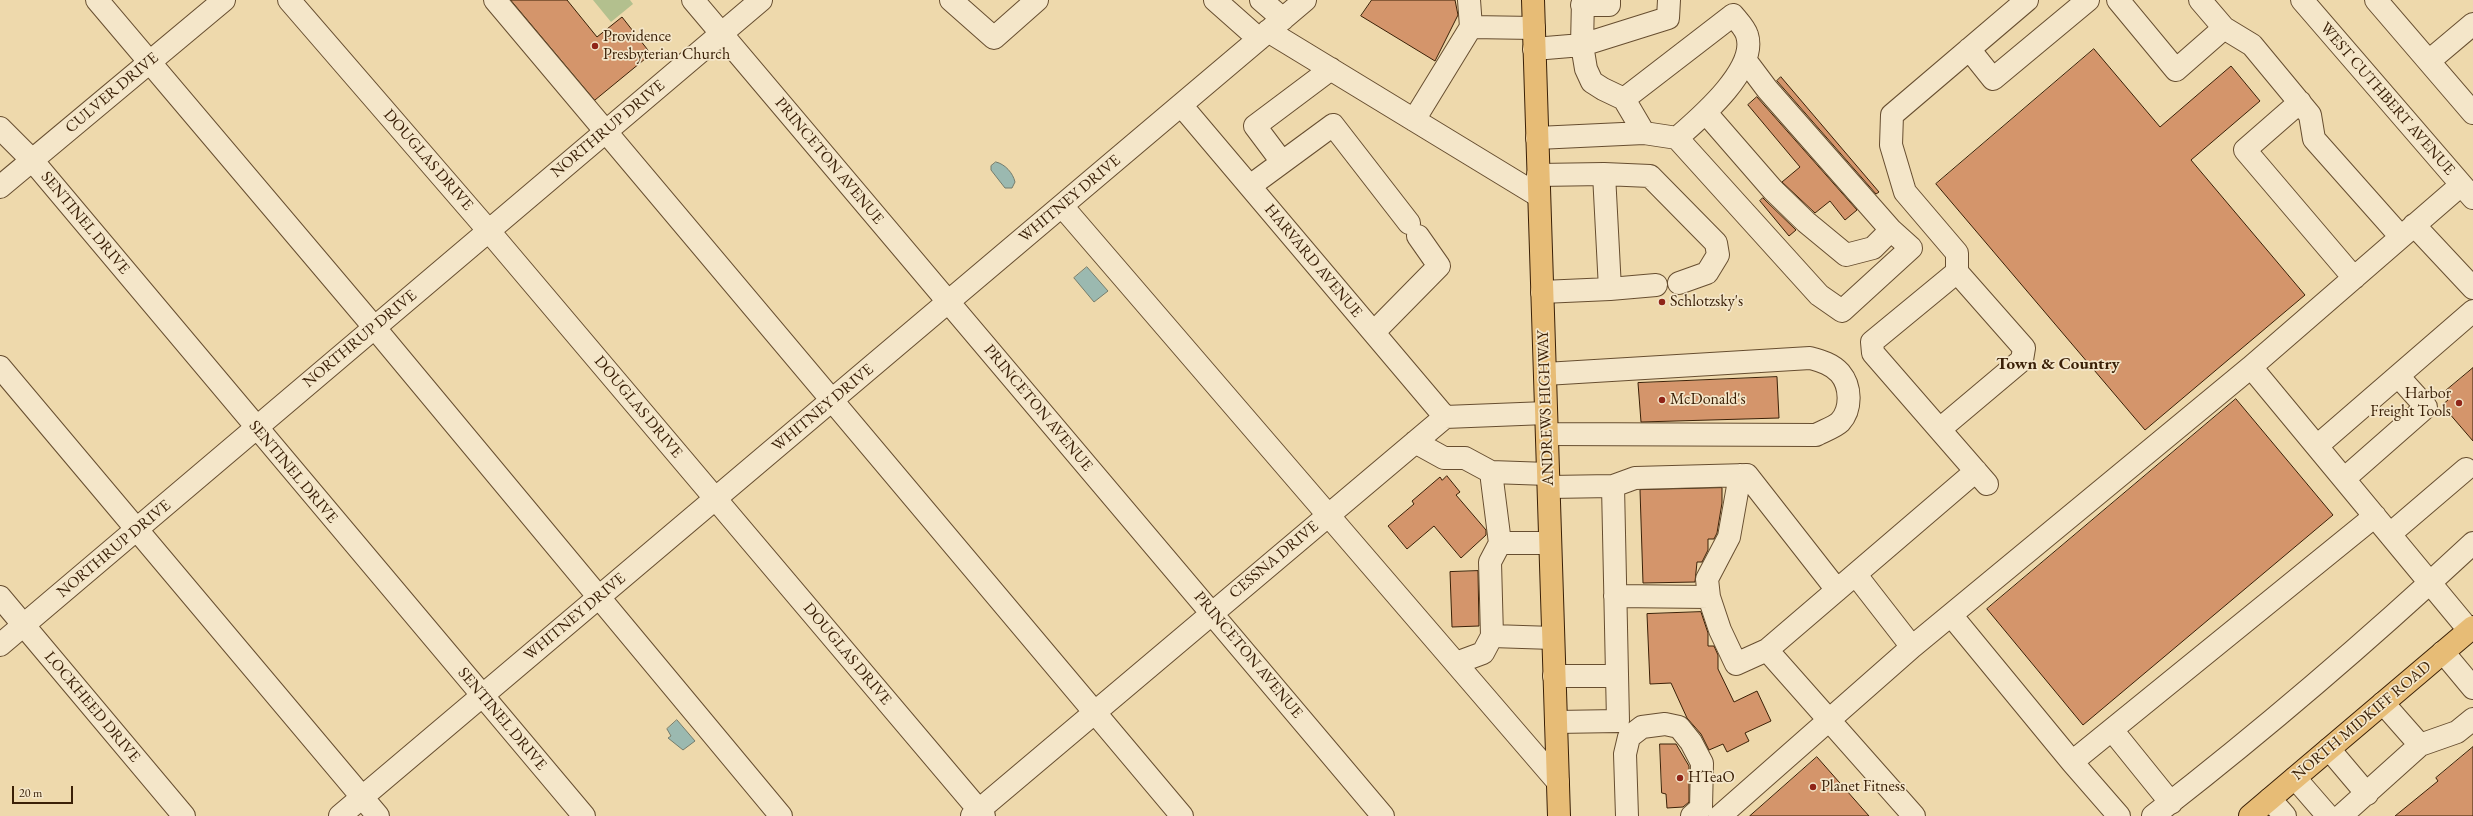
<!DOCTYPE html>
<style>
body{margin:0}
#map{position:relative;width:2473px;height:816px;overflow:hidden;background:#eed9ac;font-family:"EB Garamond",serif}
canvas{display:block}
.scale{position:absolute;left:12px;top:786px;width:61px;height:18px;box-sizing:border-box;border:2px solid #3a2007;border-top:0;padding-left:5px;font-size:12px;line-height:14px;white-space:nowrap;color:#3a2007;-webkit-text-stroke:3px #f4e6c9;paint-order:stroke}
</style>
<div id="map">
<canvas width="2473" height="816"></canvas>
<div class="scale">20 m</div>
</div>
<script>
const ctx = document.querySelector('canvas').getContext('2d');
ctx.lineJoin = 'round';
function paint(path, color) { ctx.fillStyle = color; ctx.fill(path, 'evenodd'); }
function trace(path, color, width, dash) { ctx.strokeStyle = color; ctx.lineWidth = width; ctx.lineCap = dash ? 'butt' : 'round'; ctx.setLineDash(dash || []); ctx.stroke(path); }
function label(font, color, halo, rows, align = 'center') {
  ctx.font = font + ' "EB Garamond",serif'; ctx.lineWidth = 3.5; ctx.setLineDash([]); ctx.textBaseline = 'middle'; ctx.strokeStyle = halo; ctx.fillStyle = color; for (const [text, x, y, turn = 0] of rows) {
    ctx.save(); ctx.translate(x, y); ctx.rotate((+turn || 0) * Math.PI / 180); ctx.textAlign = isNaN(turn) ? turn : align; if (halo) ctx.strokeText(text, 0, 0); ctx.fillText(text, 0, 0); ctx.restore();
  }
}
const green = new Path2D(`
 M593,0H630L633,4L611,22Z`);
const water = new Path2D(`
 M996,162C1005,164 1013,173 1015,182L1012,188H1005L991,170V166Z
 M1087,267L1108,291L1094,302L1074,278Z
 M677,720L695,741L683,750L668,738L671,736L667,729Z`);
const building = new Path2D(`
 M511,0H567L597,37L622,17L651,54L595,100Z
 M1372,0H1455L1458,15L1435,61L1361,16Z
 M2094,49L2160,127L2231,66L2260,101L2191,160L2305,295L2145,430L1936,184Z
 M1781,77L1879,192L1876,194L1777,81Z
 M1757,97L1857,210L1845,220L1830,201L1815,213L1782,182L1800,167L1748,105Z
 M1763,198L1796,230L1789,236L1760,201Z
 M2473,368V441L2442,405L2448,400L2442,394Z
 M1777,377L1779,418L1641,422L1638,383Z
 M2236,399L2333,515L2083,725L1987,609Z
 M1447,476L1460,492L1456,495L1486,530V535L1461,558L1434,526L1407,549L1388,526L1414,504L1412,501L1440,477L1442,480Z
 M1722,488V503L1717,533L1714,539H1708V550L1702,562H1697L1695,582L1643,583L1640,490Z
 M1478,571L1479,626L1452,627L1450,572Z
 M1701,612L1708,633V646H1714L1718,655V669L1734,702L1757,691L1771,721L1745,733L1749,741L1727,752L1723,744L1709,750L1701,734L1687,718L1671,683L1650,684L1647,614Z
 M1660,744H1676L1689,766V802L1683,807L1667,808L1666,794L1662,793Z
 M2473,747V816H2395L2438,781L2436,778Z
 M1817,757L1869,816H1750Z`);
const minor = new Path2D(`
 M97,0L374,327L781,816
 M289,0L488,230L984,816
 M495,0L1182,816
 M693,0L1383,816
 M951,0L994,38L1037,0
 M1215,0L1259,39
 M1261,0L1283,19
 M1469,0L1471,27
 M1583,0L1582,45L1668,18L1669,0
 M2118,0L2176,70L2224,28
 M2200,0L2224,28L2252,45L2310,115L2314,139L2401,237
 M2302,0L2473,198
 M2376,0L2473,113
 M1582,5H1609V0
 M1268,31L1539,196
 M1534,49L1582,45L1586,69L1592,82L1603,89L1624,99L1644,133
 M1969,49L1993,79L2088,0
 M2429,61L2473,24
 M1624,99L1733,15C1737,20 1745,28 1747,35C1758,69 1700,118 1677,138
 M2300,102L2245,150L2354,278
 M1181,105L1445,417
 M1706,113L1773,190L1806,222L1846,255L1873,248L1891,230L1767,89L1746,61
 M1414,120L1471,27L1534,28
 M0,128L32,160L584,816
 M1537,138L1644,133L1677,138L1819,295L1842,311L1911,248L1891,230
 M1282,162L1255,126L1331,69
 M1604,174L1650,176L1716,243L1718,255L1707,273L1679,283
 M1538,175L1604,174L1610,289L1542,292
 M1250,186L1333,125L1409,223
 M0,187L224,0
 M1062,206L1558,782
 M2414,225L2473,288
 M1957,272L1872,342L1873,353L1987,484
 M1610,289L1656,285
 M1374,332L1439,266L1418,236
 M0,367L378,816
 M2251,367L2469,630
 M1545,374L1810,358C1821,361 1832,364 1840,373C1851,386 1852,409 1840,422C1835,427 1823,431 1816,435L1547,434
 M1940,429L2022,360L2024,348L1957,272V253L1905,192L1891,145L1892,115L2027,0
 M1415,442L1444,458H1465L1491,472L1548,474
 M2317,446L2473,311
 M1491,472L1500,543L1490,562L1492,636L1553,638
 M2344,479L2426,407L2398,376
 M1613,486L1635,478L1747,475L1837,590
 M1549,487L1613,486L1618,721L1556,722
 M2390,534L2466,469
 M1500,543H1550
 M1856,575L1912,647
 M1615,596L1709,597L1720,630L1736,664L1767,650
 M0,597L184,816
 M1709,597L1707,579L1729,537L1740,475
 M1951,615L2072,762L2375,516
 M0,645L761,0
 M2443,652L2473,688
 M1456,663L1483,653L1492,636
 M1554,676H1617
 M2383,703L2420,745
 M2112,730L2171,803
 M2329,749L2367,794
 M2072,762L2119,816
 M2295,778L2328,816
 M2270,799L2285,816
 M340,816L1305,0
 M972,816L1445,417L1546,413
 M1627,816L1625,754L1629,737L1642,727L1665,724L1679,727L1691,742L1702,763L1701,808L1692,816
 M1720,816L1912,647L2251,367L2461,185
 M1914,816L1767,650L1976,471
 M2153,816C2264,730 2371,638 2473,543
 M2341,816L2420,745L2457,732L2473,719`);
const major = new Path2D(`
 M1533,0L1559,816
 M2250,816L2473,627`);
const markers = [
 [595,46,4,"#8f2418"],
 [1662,302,4,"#8f2418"],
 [1662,400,4,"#8f2418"],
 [2459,403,4,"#8f2418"],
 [1680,778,4,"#8f2418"],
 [1813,787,4,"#8f2418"]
];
const poiNames = [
 ["Providence",603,37],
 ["Presbyterian Church",603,55],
 ["Schlotzsky's",1670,302],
 ["Harbor",2451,394,"right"],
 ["Freight Tools",2451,412,"right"],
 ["McDonald's",1670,400],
 ["HTeaO",1688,778],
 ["Planet Fitness",1821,787]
];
const streetNames = [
 ["CULVER DRIVE",112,93,-40],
 ["WEST CUTHBERT AVENUE",2387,99,49],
 ["NORTHRUP DRIVE",608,129,-40],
 ["DOUGLAS DRIVE",428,160,49],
 ["PRINCETON AVENUE",829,161,50],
 ["WHITNEY DRIVE",1070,199,-40],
 ["SENTINEL DRIVE",85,223,50],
 ["HARVARD AVENUE",1313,261,50],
 ["NORTHRUP DRIVE",360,339,-40],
 ["DOUGLAS DRIVE",638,407,50],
 ["WHITNEY DRIVE",823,408,-40],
 ["PRINCETON AVENUE",1038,408,50],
 ["ANDREWS HIGHWAY",1546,408,-92],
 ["SENTINEL DRIVE",293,472,50],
 ["NORTHRUP DRIVE",114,549,-40],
 ["CESSNA DRIVE",1274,560,-40],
 ["WHITNEY DRIVE",575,617,-40],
 ["DOUGLAS DRIVE",847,654,50],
 ["PRINCETON AVENUE",1248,655,50],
 ["LOCKHEED DRIVE",92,707,50],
 ["SENTINEL DRIVE",502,719,50],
 ["NORTH MIDKIFF ROAD",2362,721,-40]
];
const neighbourhoodNames = [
 ["Town & Country",2058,364]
];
paint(green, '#b3c08e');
paint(water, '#9bb9b0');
trace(water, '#747c6c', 1);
paint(building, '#d4956b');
trace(building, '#3a2007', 1);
trace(minor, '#674e30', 24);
trace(major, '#3a2007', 24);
trace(minor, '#f4e6c9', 22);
trace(major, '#e7bc76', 22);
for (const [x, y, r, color] of markers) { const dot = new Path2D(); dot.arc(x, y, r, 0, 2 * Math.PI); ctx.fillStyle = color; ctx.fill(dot); trace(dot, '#f4e6c9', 1.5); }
label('16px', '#3a2007', '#f4e6c9', poiNames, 'left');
label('16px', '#3a2007', '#f4e6c9', streetNames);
label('bold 17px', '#3a2007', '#f4e6c9', neighbourhoodNames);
</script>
